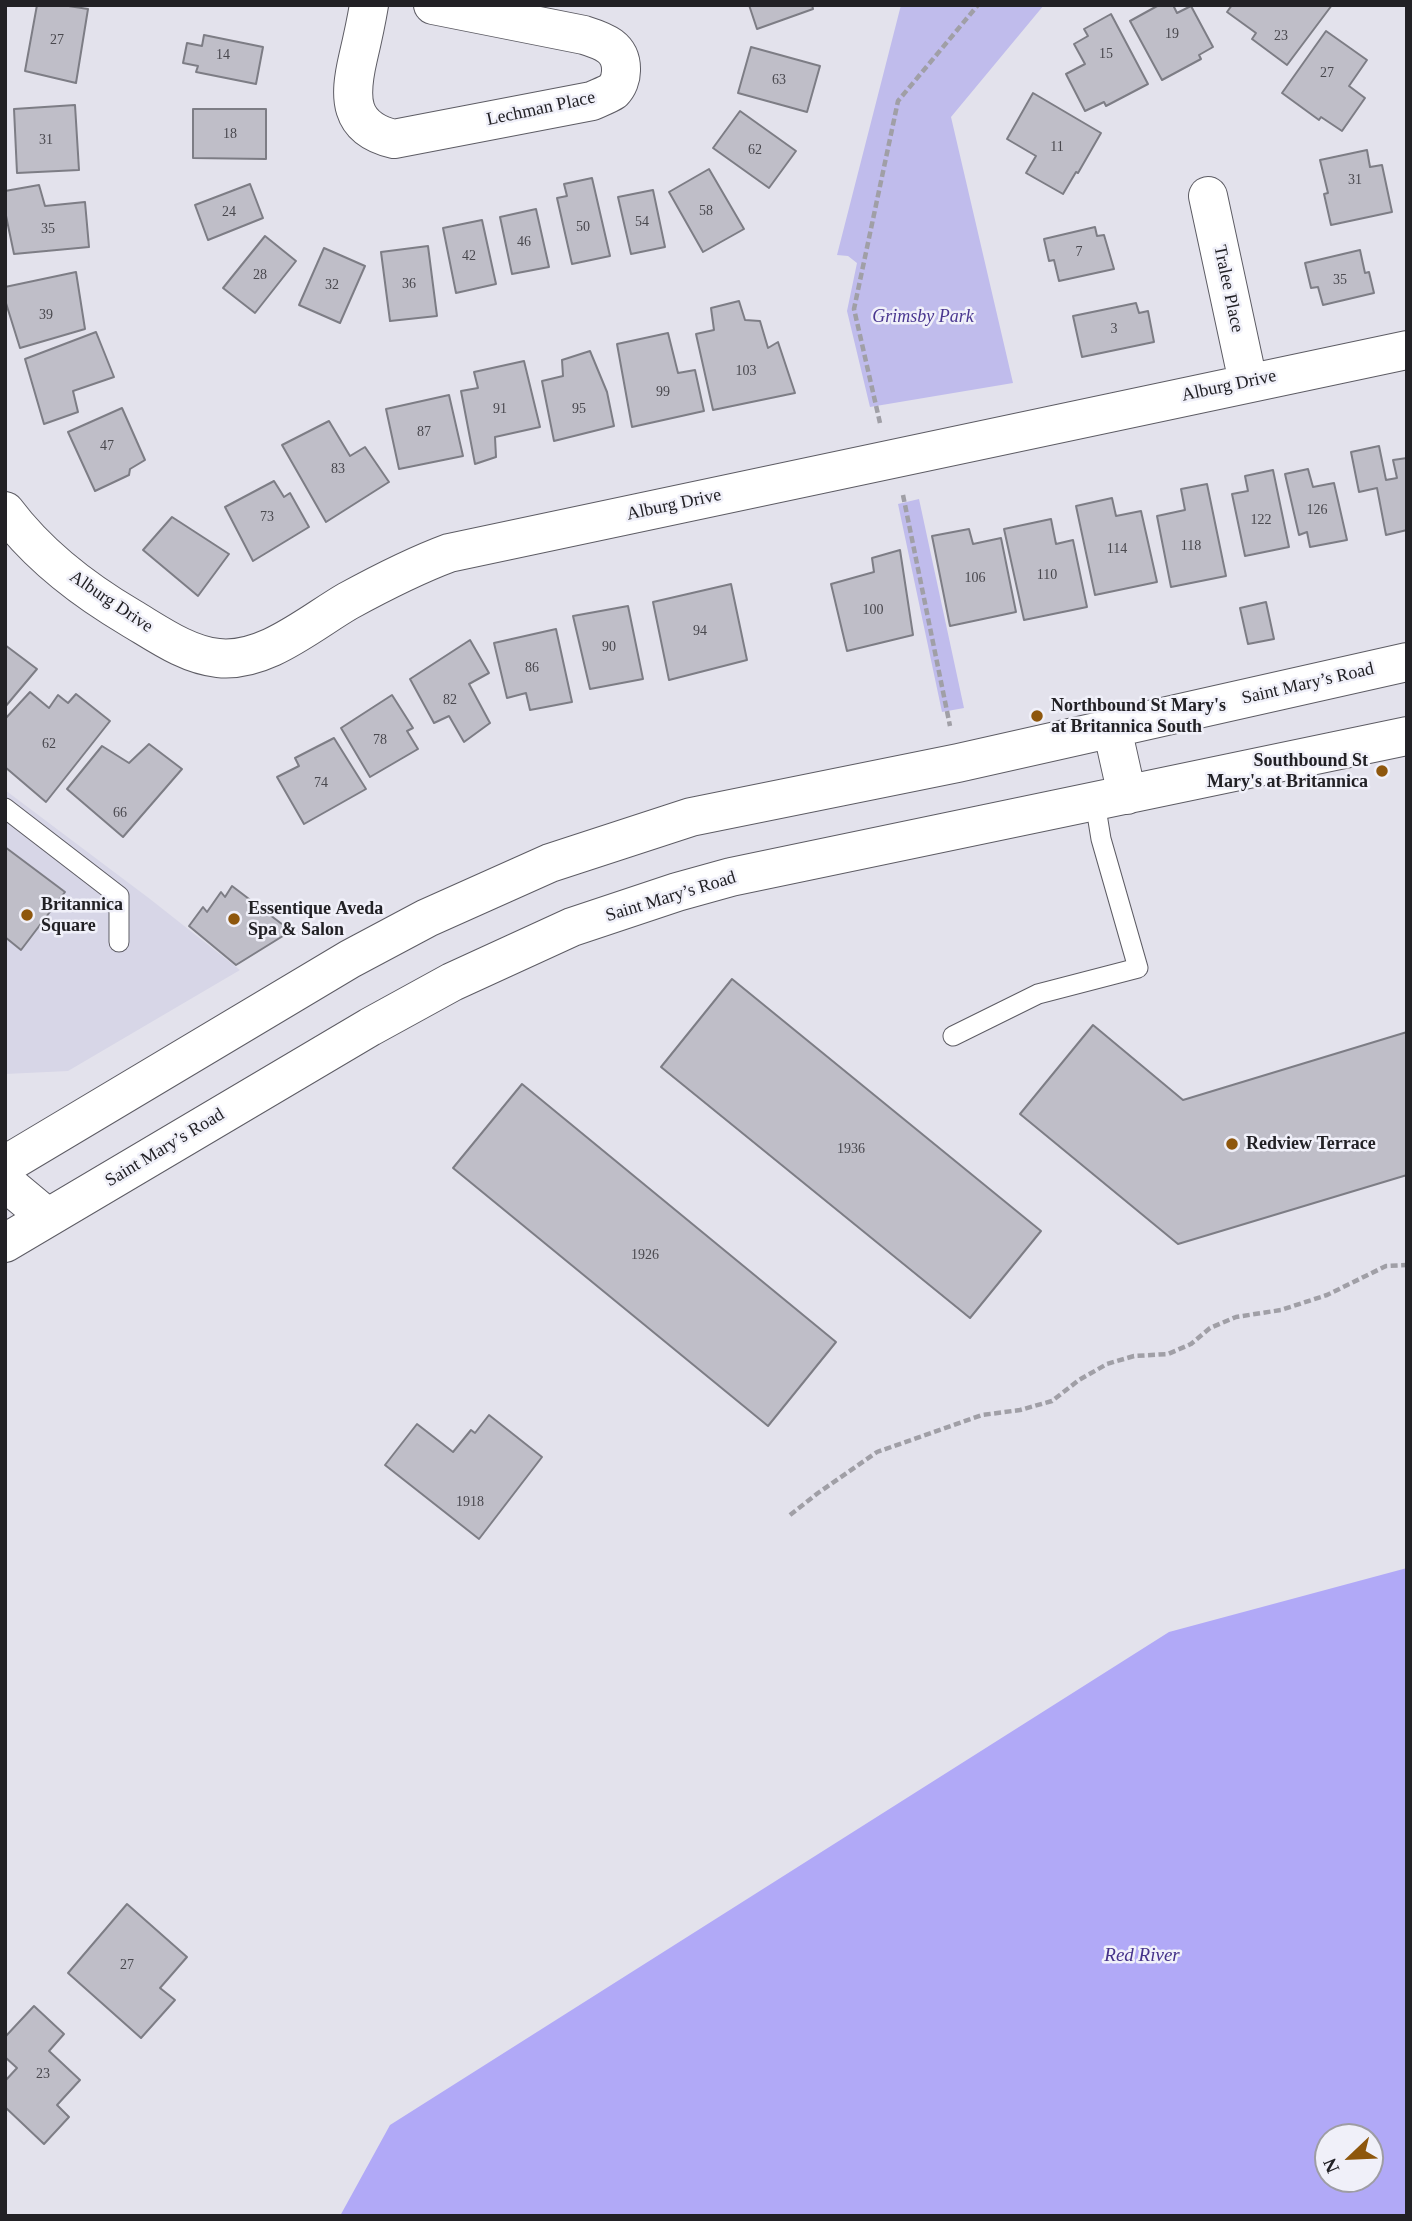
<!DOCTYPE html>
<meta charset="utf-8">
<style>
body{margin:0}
#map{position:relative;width:1412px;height:2221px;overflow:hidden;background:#e3e2ec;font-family:Georgia,serif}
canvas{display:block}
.frame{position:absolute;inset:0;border:7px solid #222125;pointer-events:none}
.north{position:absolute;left:1314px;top:2123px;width:70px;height:70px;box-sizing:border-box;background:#f0f0f9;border:2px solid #9e9da4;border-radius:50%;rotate:247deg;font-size:19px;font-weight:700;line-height:28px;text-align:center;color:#222125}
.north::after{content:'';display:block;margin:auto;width:24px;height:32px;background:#8e570d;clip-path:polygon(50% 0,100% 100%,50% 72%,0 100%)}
</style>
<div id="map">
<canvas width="1412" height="2221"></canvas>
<div class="frame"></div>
<div class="north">N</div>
</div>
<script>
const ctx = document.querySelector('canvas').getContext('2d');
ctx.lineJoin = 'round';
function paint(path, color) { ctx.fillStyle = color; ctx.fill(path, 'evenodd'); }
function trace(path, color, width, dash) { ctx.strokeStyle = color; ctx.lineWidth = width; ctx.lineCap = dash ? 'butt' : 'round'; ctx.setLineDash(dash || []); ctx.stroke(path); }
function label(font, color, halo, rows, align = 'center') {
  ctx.font = font + ' Georgia,serif'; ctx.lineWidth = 5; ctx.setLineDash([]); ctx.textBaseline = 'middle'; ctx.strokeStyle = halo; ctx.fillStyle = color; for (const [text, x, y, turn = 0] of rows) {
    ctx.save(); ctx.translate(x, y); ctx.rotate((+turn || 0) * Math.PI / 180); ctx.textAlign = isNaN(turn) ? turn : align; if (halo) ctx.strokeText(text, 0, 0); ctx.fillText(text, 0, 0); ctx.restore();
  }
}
const built = new Path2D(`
 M5,790L150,899L240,970L68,1071L5,1074Z`);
const green = new Path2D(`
 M901,5H1044L951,117L1013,383L870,407L847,311L857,263L848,256L837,255Z
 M919,499L964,708L942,712L898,504Z`);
const water = new Path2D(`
 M1407,1568V2216H340L390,2125L1169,1632ZM1328,2137H1370V2179H1328Z`);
const building = new Path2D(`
 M37,5H62L88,9L76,83L25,71Z
 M749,5H812L813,9L757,29Z
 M1159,5H1173L1177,13L1191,6L1213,47L1199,55L1201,59L1162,80L1130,21Z
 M1232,5H1332L1287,65L1252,39L1256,33L1227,12Z
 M1111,14L1148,84L1106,106L1104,102L1085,111L1066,74L1085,64L1074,44L1088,36L1084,29Z
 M1326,31L1367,60L1349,86L1365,98L1342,131L1321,117L1319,120L1282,93Z
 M204,35L263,47L256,84L196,72L198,66L183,63L187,43L202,46Z
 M751,47L820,66L807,112L738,93Z
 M1033,93L1101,133L1078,173L1076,172L1063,194L1026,173L1036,156L1007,139Z
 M75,105L79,170L17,173L14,109Z
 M193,109H266V159L193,158Z
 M740,111L796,151L769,188L713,148Z
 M1367,150L1370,167L1382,165L1392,212L1331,225L1324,194L1328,193L1320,160Z
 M709,169L744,229L703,252L669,192Z
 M592,178L610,256L572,264L557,198L567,196L564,184Z
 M250,184L263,218L208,240L195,205Z
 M39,185L45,206L85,202L89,247L14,254L5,211V191Z
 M653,190L665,247L631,254L618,197Z
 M536,209L549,267L512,274L500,217Z
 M482,220L496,284L456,293L443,228Z
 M1095,227L1097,236L1104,235L1114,269L1059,281L1054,260L1049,261L1044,239Z
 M265,236L296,261L255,313L223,288Z
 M428,246L437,316L390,321L381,252Z
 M324,248L365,266L340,323L299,305Z
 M1360,250L1365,273L1369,272L1374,293L1323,305L1318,287L1311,288L1305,263Z
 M76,272L85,329L20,348L5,300V287Z
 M739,301L745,320L760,321L768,348L778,342L795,393L713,410L696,334L714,330L711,308Z
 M1136,303L1139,313L1148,311L1154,342L1082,357L1073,316Z
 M96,332L114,377L73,391L78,412L44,424L25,359Z
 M668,333L678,373L695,370L704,411L632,427L617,344Z
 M590,351L607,392L614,426L554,441L542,381L563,376L562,360Z
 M524,361L540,427L495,437L496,457L475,464L461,391L478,388L474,372Z
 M449,395L463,456L399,469L386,409Z
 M122,408L145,460L130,469L129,475L95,491L68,432Z
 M329,421L350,456L365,447L389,482L326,522L282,445Z
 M1379,446L1386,480L1397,478L1393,460L1407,458V530L1386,535L1377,488L1359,492L1351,452Z
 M1308,469L1313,487L1334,483L1347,540L1310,547L1307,532L1299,535L1285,474Z
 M1273,470L1289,547L1245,556L1232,494L1248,491L1245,476Z
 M274,481L284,497L290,493L309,527L253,561L225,507Z
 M1207,484L1226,576L1171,587L1157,516L1185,510L1181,489Z
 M1112,498L1116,516L1141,511L1157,582L1095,595L1076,506Z
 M172,517L229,554L198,596L143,550Z
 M1051,519L1056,544L1073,540L1087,607L1024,620L1004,529Z
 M969,529L973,544L1001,538L1016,612L950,626L932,536Z
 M900,550L913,635L847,651L831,584L874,572L872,558Z
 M731,584L747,660L669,680L653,602Z
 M1266,602L1274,639L1248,644L1240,608Z
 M628,606L643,679L590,689L573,616Z
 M556,629L572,702L530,710L526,693L507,698L494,643Z
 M470,640L489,673L469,684L490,723L464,742L449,716L434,723L410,679Z
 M5,645L37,669L5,707Z
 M30,692L49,708L58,695L68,703L76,694L110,721L46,802L5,767V719Z
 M392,695L413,728L407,731L418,749L370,777L341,728Z
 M334,738L366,789L304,824L277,777L299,766L295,758Z
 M149,744L182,769L123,837L67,789L102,746L129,763Z
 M5,847L65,892L21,950L5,937Z
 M232,886L291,931L236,965L189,926L203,907L207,912L221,892L225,897Z
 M732,979L1041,1231L970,1318L661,1067Z
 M1093,1025L1183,1100L1407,1032V1175L1178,1244L1020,1114Z
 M522,1084L836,1342L768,1426L453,1168Z
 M489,1415L542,1457L479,1539L385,1465L417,1424L453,1452L471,1430L475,1433Z
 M127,1904L187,1957L160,1988L175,2000L141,2038L68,1973Z
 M34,2006L64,2034L49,2051L80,2080L57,2105L69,2117L44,2144L5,2107V2081L17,2068L5,2057V2037Z`);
const path = new Path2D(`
 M880,423L854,309L898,101L978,5
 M903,495L950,726
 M790,1515L818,1493L877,1452L982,1415L1020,1410L1052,1401L1079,1380L1107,1364L1134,1356L1168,1354L1191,1344L1210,1328L1236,1317L1281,1310L1327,1295L1386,1266L1407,1265`);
const service = new Path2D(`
 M5,808L119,896V942
 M953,1036L1038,994L1138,968L1101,839L1095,802`);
const minor = new Path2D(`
 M369,5C366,23 362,41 358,58C349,97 348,128 394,139L592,101C598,98 607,95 613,91C618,86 621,78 621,71C622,47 603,41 584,35L433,5
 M1208,196L1248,382
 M5,511C38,555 85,591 131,618C158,634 187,655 218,658C265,663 310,623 348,601C381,583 414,566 449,553L1407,350
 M5,1182L47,1217`);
const secondary = new Path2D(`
 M1112,728L1127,795
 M5,1165L350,959L427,918L550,863L691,817L958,763L1407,662
 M5,1243L370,1027L452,982L572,927L677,892L731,877L1407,736`);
const markers = [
 [1037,716,7,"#8e570d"],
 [1382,771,7,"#8e570d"],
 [27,915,7,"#8e570d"],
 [234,919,7,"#8e570d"],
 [1232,1144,7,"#8e570d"]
];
const numberNames = [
 ["19",1172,34],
 ["23",1281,36],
 ["27",57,40],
 ["15",1106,54],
 ["14",223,55],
 ["27",1327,73],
 ["63",779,80],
 ["18",230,134],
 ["31",46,140],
 ["11",1057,147],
 ["62",755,150],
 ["31",1355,180],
 ["58",706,211],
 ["24",229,212],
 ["54",642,222],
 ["50",583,227],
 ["35",48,229],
 ["46",524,242],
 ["7",1079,252],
 ["42",469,256],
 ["28",260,275],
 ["35",1340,280],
 ["36",409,284],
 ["32",332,285],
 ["39",46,315],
 ["3",1114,329],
 ["103",746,371],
 ["99",663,392],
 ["91",500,409],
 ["95",579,409],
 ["87",424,432],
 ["47",107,446],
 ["83",338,469],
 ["126",1317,510],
 ["73",267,517],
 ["122",1261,520],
 ["118",1191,546],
 ["114",1117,549],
 ["110",1047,575],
 ["106",975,578],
 ["100",873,610],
 ["94",700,631],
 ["90",609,647],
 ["86",532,668],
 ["82",450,700],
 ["78",380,740],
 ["62",49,744],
 ["74",321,783],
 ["66",120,813],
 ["1936",851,1149],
 ["1926",645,1255],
 ["1918",470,1502],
 ["27",127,1965],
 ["23",43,2074]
];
const streetNames = [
 ["Lechman Place",541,109,-12],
 ["Tralee Place",1228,289,78],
 ["Alburg Drive",1229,386,-12],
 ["Alburg Drive",674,505,-12],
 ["Alburg Drive",111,602,34],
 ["Saint Mary’s Road",1308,684,-13],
 ["Saint Mary’s Road",671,897,-17],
 ["Saint Mary’s Road",165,1148,-31]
];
const parkNames = [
 ["Grimsby Park",923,317]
];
const poiNames = [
 ["Northbound St Mary's",1051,706],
 ["at Britannica South",1051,727],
 ["Southbound St",1368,761,"right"],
 ["Mary's at Britannica",1368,782,"right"],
 ["Britannica",41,905],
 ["Square",41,926],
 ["Essentique Aveda",248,909],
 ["Spa & Salon",248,930],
 ["Redview Terrace",1246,1144]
];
const waterNames = [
 ["Red River",1142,1956]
];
paint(built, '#d7d6e7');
paint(green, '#c0bcec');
paint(water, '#b1a9f7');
paint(building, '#bfbec8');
trace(building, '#7d7d85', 2);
trace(service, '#5d5c64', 21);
trace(minor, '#5d5c64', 40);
trace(secondary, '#5d5c64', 40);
trace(path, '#a09fa6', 4.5, [7, 3.5]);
trace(service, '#fff', 19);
trace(minor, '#fff', 38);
trace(secondary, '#fff', 38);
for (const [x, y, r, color] of markers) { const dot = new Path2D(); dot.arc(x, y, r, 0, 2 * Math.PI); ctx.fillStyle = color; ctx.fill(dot); trace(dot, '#f0f0f9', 2.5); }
label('14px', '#49484e', null, numberNames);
label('18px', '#222125', '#f0f0f9', streetNames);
label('italic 18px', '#4a3790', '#f0f0f9', parkNames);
label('bold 18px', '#222125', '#f0f0f9', poiNames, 'left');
label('italic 19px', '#45328a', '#f0f0f9', waterNames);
</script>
